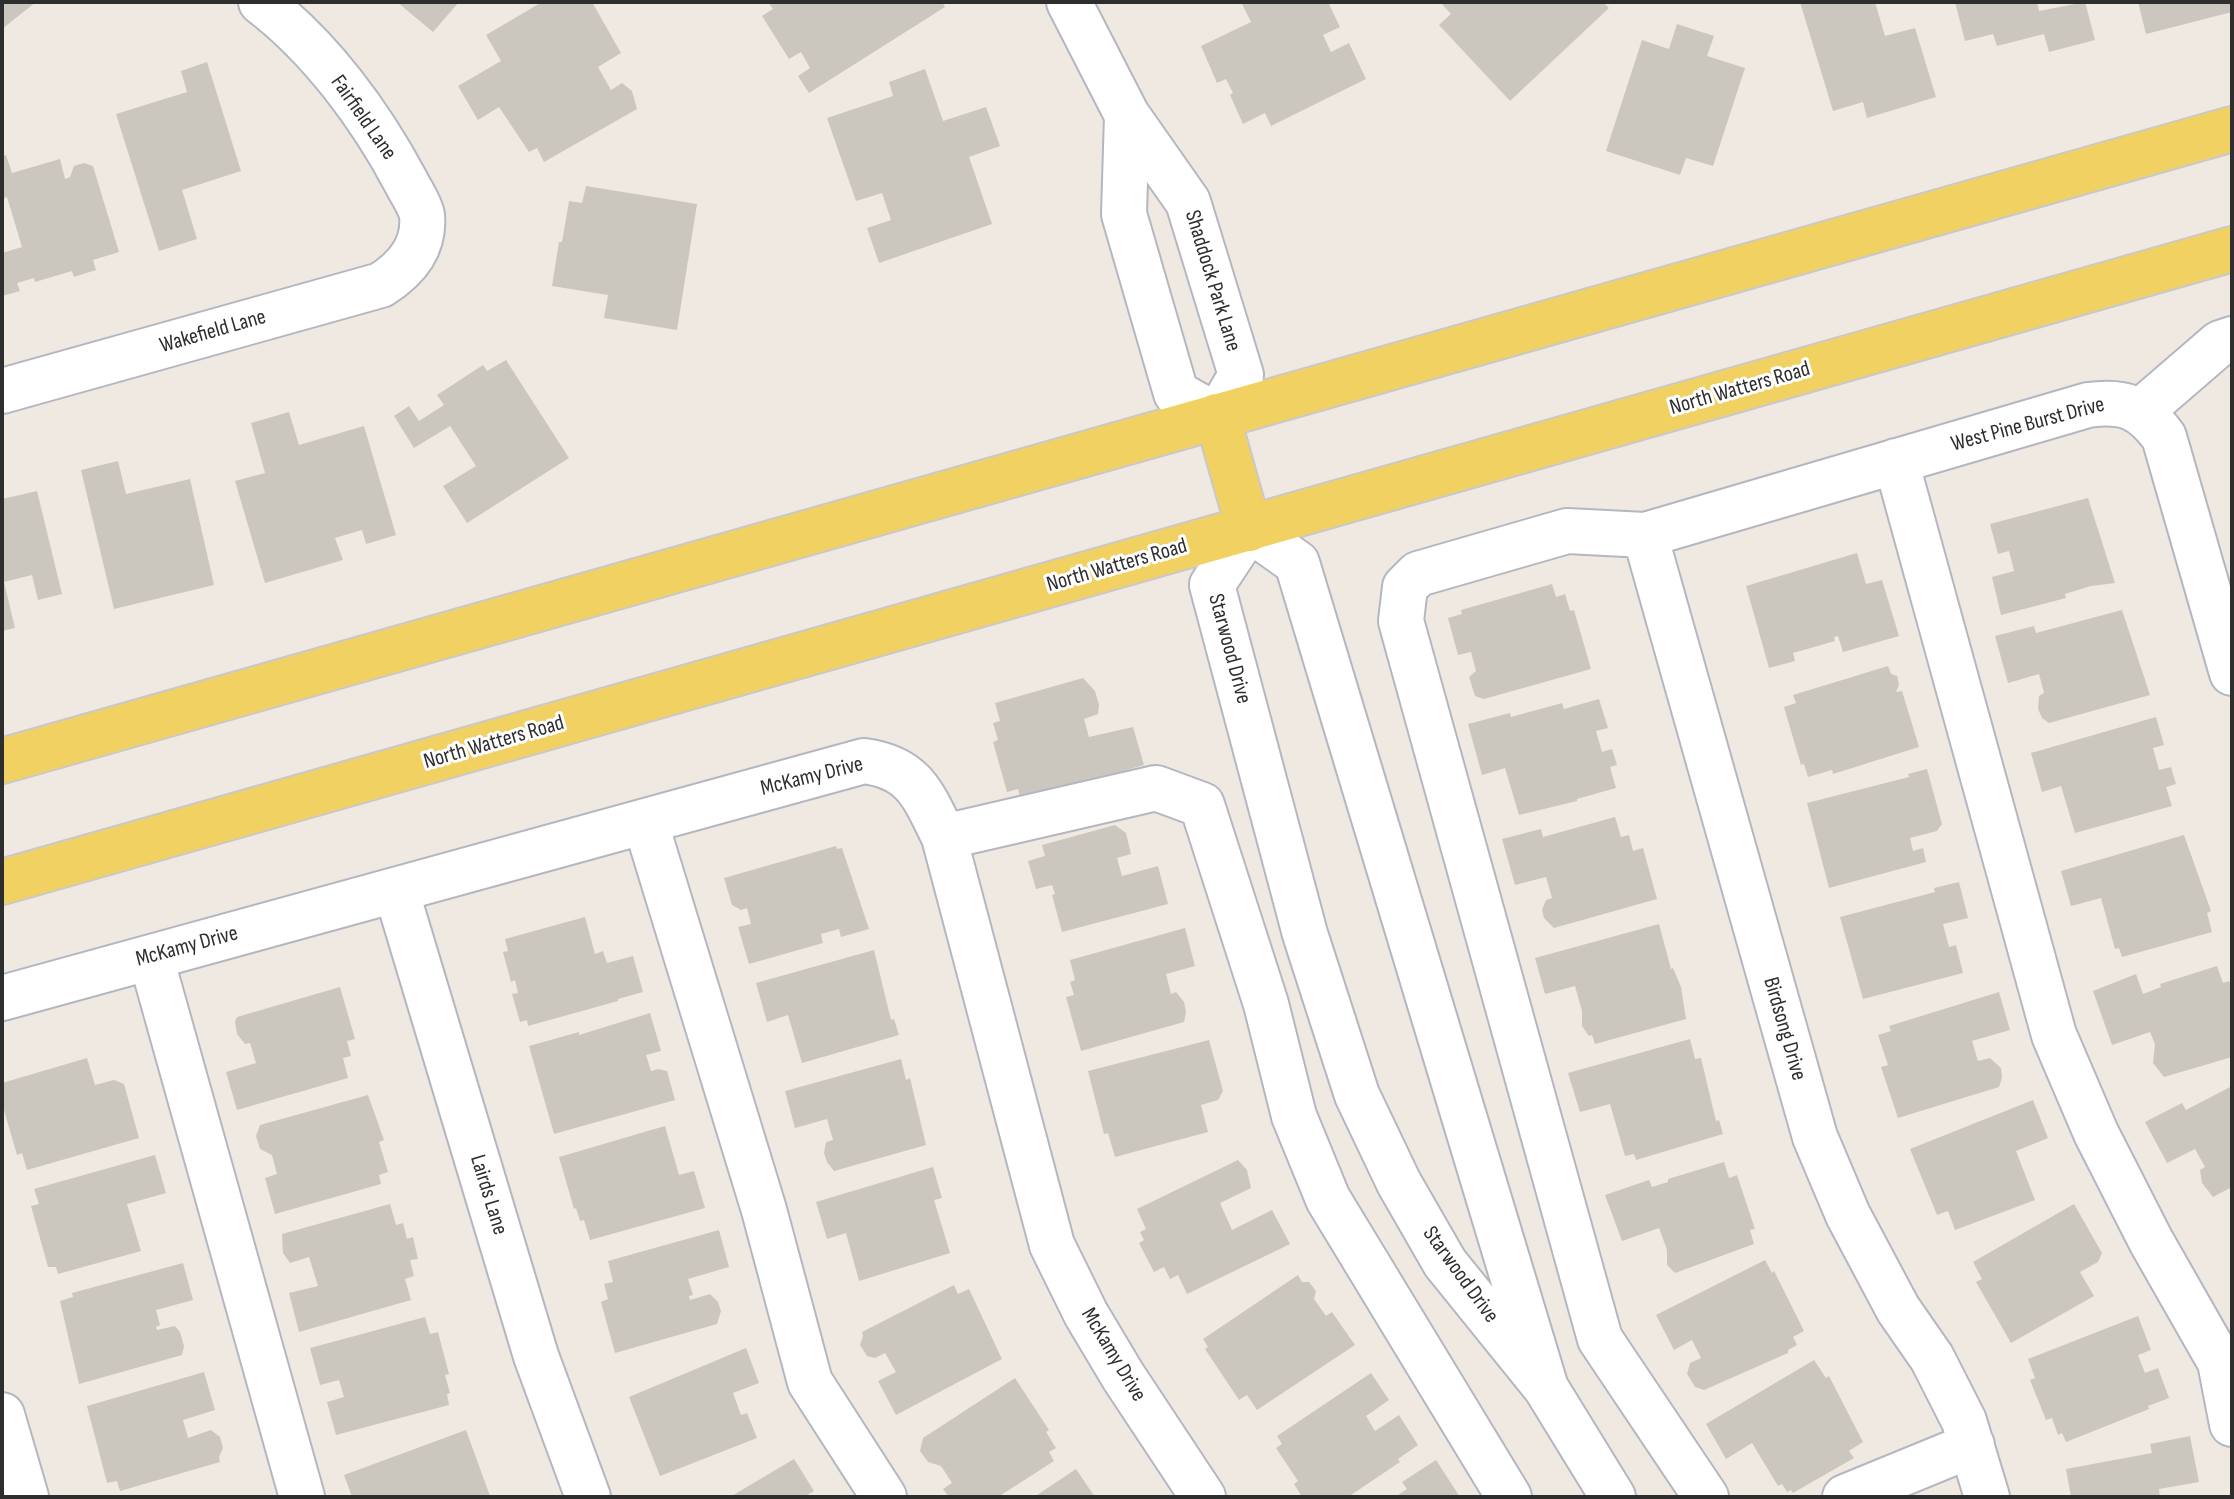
<!DOCTYPE html>
<style>
body{margin:0}
#map{position:relative;width:2234px;height:1499px;overflow:hidden;background:#efe9e1;font-family:"Sofia Sans Condensed",sans-serif}
canvas{display:block}
.frame{position:absolute;inset:0;border:4px solid #2e2e2e;pointer-events:none}
</style>
<div id="map">
<canvas width="2234" height="1499"></canvas>
<div class="frame"></div>
</div>
<script>
const ctx = document.querySelector('canvas').getContext('2d');
ctx.lineJoin = 'round';
function paint(path, color) { ctx.fillStyle = color; ctx.fill(path, 'evenodd'); }
function trace(path, color, width, dash) { ctx.strokeStyle = color; ctx.lineWidth = width; ctx.lineCap = dash ? 'butt' : 'round'; ctx.setLineDash(dash || []); ctx.stroke(path); }
function label(font, color, halo, rows, align = 'center') {
  ctx.font = font + ' "Sofia Sans Condensed",sans-serif'; ctx.lineWidth = 6; ctx.setLineDash([]); ctx.textBaseline = 'middle'; ctx.strokeStyle = halo; ctx.fillStyle = color; for (const [text, x, y, turn = 0] of rows) {
    ctx.save(); ctx.translate(x, y); ctx.rotate((+turn || 0) * Math.PI / 180); ctx.textAlign = isNaN(turn) ? turn : align; if (halo) ctx.strokeText(text, 0, 0); ctx.fillText(text, 0, 0); ctx.restore();
  }
}
const building = new Path2D(`
 M2,2H36L2,29Z
 M397,2H459L433,32Z
 M542,2H592L621,53L598,67L611,90L622,83L632,91L637,109L544,162L537,148L529,152L499,107L478,120L458,86L501,61L486,35Z
 M768,2H942L945,7L809,93L798,76L810,68L801,52L789,59L762,16L773,9Z
 M1241,2H1328L1340,27L1323,35L1331,52L1349,43L1366,79L1271,126L1265,113L1243,124L1230,95L1233,93L1226,79L1217,83L1201,46L1251,22Z
 M1440,2H1603L1609,8L1510,101L1439,25L1451,14Z
 M1800,2H1875L1885,36L1915,28L1936,97L1867,118L1863,102L1833,111Z
 M1955,2H2037L2039,11L2085,2L2095,40L2049,52L2044,34L1997,46L1993,34L1965,41Z
 M2138,2H2232V12L2146,34Z
 M1677,24L1714,36L1707,56L1745,68L1713,166L1686,158L1680,175L1606,151L1642,40L1669,49Z
 M207,62L241,171L182,190L197,239L159,251L116,114L187,92L181,71Z
 M925,69L943,121L986,107L1000,146L969,157L992,224L879,263L867,228L891,220L882,193L856,201L827,118L893,96L889,82Z
 M6,155L12,173L60,159L65,179L70,177L74,166L84,163L93,166L119,252L93,260L96,270L74,277L72,271L35,282L34,278L17,283L20,291L2,296V253L22,247L7,197L2,199V156Z
 M586,186L697,204L677,330L604,318L608,295L552,286L559,242H562L569,201L582,203Z
 M506,360L569,458L467,523L443,486L476,466L450,426L414,448L394,416L409,406L419,421L444,405L437,395L483,365L487,371Z
 M289,412L299,445L364,426L396,535L366,544L362,530L335,538L343,560L265,583L235,481L265,473L251,423Z
 M118,461L126,494L190,479L214,585L114,609L81,470Z
 M37,491L62,594L38,600L32,575L4,582L15,628L2,631V499Z
 M2088,498L2115,583L2091,586L2065,594L2066,598L2001,615L1992,577L2014,571L2009,551L1998,554L1990,524Z
 M1857,553L1866,584L1882,580L1899,636L1843,652L1838,636L1834,637L1835,641L1793,653L1795,661L1769,668L1746,586Z
 M1552,584L1556,597L1565,594L1570,611L1574,610L1591,669L1484,699L1475,696L1469,677L1476,671L1471,652L1458,655L1448,618L1462,614L1461,610Z
 M2122,610L2150,695L2049,723L2042,718L2038,709L2039,696L2044,693L2039,674L2008,683L1995,636L2034,626L2036,633Z
 M1888,666L1891,674L1897,676L1899,685L1896,692L1902,691L1919,747L1833,774L1832,770L1808,777L1804,764L1801,765L1784,707L1796,703L1793,695Z
 M1083,678L1095,691L1099,705L1098,714L1084,719L1089,737L1133,727L1144,765L1021,800L1018,789L1007,792L993,742L998,740L993,723L1000,721L995,703Z
 M1599,699L1608,728L1596,731L1602,752L1612,749L1617,765L1610,767L1616,788L1577,799V801L1519,815L1505,768L1482,775L1468,724L1510,713L1511,717L1562,703L1564,709Z
 M2156,717L2164,745L2153,748L2159,770L2171,767L2176,784L2166,787L2172,806L2075,833L2061,786L2042,792L2031,753Z
 M1927,769L1942,824L1937,831L1910,838L1913,851L1923,848L1926,862L1829,888L1807,803L1909,777L1908,774Z
 M1615,817L1621,837L1629,835L1633,851L1643,848L1657,899L1554,928L1544,918L1542,910L1546,900L1552,898L1546,877L1515,885L1502,839L1541,829L1543,837Z
 M1115,825L1126,833L1131,854L1117,858L1122,876L1158,866L1168,904L1062,932L1052,895L1055,894L1052,885L1036,889L1028,861L1045,856L1042,845Z
 M2184,835L2211,911L2207,913L2212,932L2122,957L2119,948L2115,949L2101,898L2071,906L2061,871Z
 M836,846L837,849L842,848L869,929L841,937L839,929L821,934L823,943L749,964L738,927L751,924L747,908L741,910L732,905L724,878Z
 M1959,882L1968,918L1943,924L1949,947L1956,945L1963,973L1863,999L1840,917L1935,892L1934,888Z
 M585,917L595,954L603,951L607,963L633,956L643,992L618,999V1001L528,1026L527,1020L520,1022L512,994L518,993L515,980L511,982L503,952L508,951L505,939Z
 M1659,924L1671,969L1673,968L1681,987L1686,1019L1595,1044L1592,1035L1589,1036L1582,1026V1011L1575,986L1545,994L1535,958Z
 M1185,928L1195,966L1166,974L1171,994L1176,992L1184,1002L1186,1012L1184,1022L1081,1051L1066,997L1074,995L1070,982L1075,980L1070,960Z
 M874,950L891,1020L894,1019L899,1035L802,1063L788,1015L767,1022L756,983Z
 M2217,966L2223,983L2229,981L2232,988V1057L2164,1077L2153,1063L2155,1044L2150,1032L2112,1045L2093,991L2136,974L2143,994L2161,987L2160,984Z
 M340,987L355,1039L347,1041L351,1056L343,1058L348,1078L237,1110L226,1072L256,1063L250,1043L245,1044L237,1034L235,1022L237,1017Z
 M1999,992L2010,1030L1972,1041L1978,1061L1990,1058L2001,1068L2002,1078L1999,1087L1898,1118L1881,1067L1888,1065L1878,1035L1891,1031L1889,1026Z
 M650,1013L661,1051L646,1055L651,1071L658,1069L667,1071L675,1100L554,1134L529,1046L579,1032V1035Z
 M1690,1039L1695,1059L1701,1058L1716,1121L1719,1120L1723,1134L1636,1160L1634,1154L1625,1156L1610,1104L1580,1112L1568,1073Z
 M1209,1040L1223,1091L1218,1100L1201,1105L1208,1132L1115,1157L1108,1133L1104,1134L1088,1071Z
 M87,1058L95,1085L114,1080L124,1084L139,1138L27,1170L22,1153L17,1155L2,1103V1083Z
 M901,1059L906,1080L910,1078L926,1145L834,1171L827,1162L824,1153L826,1142L833,1140L827,1119L795,1128L785,1091Z
 M2232,1086V1187L2213,1197L2202,1183L2200,1170L2205,1167L2195,1149L2167,1163L2145,1122L2182,1103L2186,1110Z
 M368,1095L384,1140L379,1142L388,1172L379,1175L381,1184L275,1214L265,1178L277,1174L272,1155L260,1149L256,1136L260,1125Z
 M2033,1100L2048,1138L2016,1151L2035,1200L1955,1230L1948,1211L1937,1215L1910,1149Z
 M665,1126L679,1175L694,1171L705,1208L590,1240L584,1220L580,1221L576,1208L574,1209L559,1157Z
 M155,1155L166,1193L127,1204L141,1251L58,1274L56,1267H48L31,1206L39,1204L34,1189Z
 M1238,1160L1247,1170L1251,1188L1220,1203L1232,1230L1272,1210L1290,1244L1187,1294L1178,1275L1170,1279L1164,1267L1154,1272L1139,1243L1144,1240L1140,1232L1146,1229L1137,1209Z
 M1724,1162L1729,1178L1737,1175L1755,1229L1750,1230L1754,1244L1675,1273L1667,1265V1250L1659,1228L1622,1241L1605,1195L1649,1180L1652,1187L1668,1182V1179Z
 M933,1167L942,1198L934,1200L950,1253L859,1281L846,1233L827,1239L816,1202Z
 M390,1204L396,1225L403,1223L407,1239L413,1237L418,1259L410,1260L414,1276L405,1279L411,1300L299,1332L289,1293L318,1286L309,1257L290,1263L283,1253L282,1234Z
 M2074,1204L2102,1253L2098,1262L2080,1272L2094,1296L2011,1343L1976,1282L1982,1279L1973,1262Z
 M719,1230L729,1267L688,1279L693,1295L689,1296L690,1300L710,1294L718,1302L721,1311L717,1324L615,1353L601,1302L608,1299L604,1284L613,1282L608,1261Z
 M1765,1260L1772,1273L1774,1271L1804,1331L1793,1337L1797,1345L1788,1350V1353L1704,1390L1695,1387L1687,1374L1690,1363L1701,1358L1692,1340L1674,1350L1656,1315Z
 M183,1263L193,1300L156,1310L160,1325L156,1327L157,1330L175,1326L180,1332L184,1346L182,1355L79,1384L60,1301L73,1297L72,1293Z
 M1298,1275L1302,1282H1309L1316,1291L1314,1299L1326,1316L1332,1312L1355,1345L1257,1410L1247,1395L1239,1400L1205,1349L1208,1347L1203,1339Z
 M954,1285L958,1294L969,1289L1002,1359L896,1415L878,1381L896,1372L885,1353L875,1358L867,1356L860,1345L863,1336L862,1332Z
 M2138,1316L2151,1350L2138,1355L2145,1373L2158,1368L2169,1398L2148,1406L2149,1409L2066,1442L2062,1433L2058,1435L2052,1418L2046,1420L2030,1380L2035,1378L2028,1359Z
 M425,1317L430,1334L438,1332L449,1374L445,1375L450,1393L447,1394L449,1405L336,1435L327,1402L344,1397L339,1380L320,1385L310,1348Z
 M746,1348L759,1383L733,1393L741,1415L747,1413L757,1438L660,1476L629,1397Z
 M1814,1360L1826,1378L1829,1376L1863,1442L1849,1451L1854,1458L1793,1493L1791,1490L1787,1492L1782,1484L1778,1486L1752,1443L1726,1459L1706,1424Z
 M204,1372L215,1410L183,1420L188,1438L211,1430L220,1437L223,1448L219,1457L220,1462L120,1491L117,1481L107,1483L87,1406Z
 M1371,1373L1389,1400L1366,1416L1375,1431L1399,1415L1418,1445L1398,1459L1400,1462L1348,1497H1302L1294,1484L1298,1481L1276,1448L1282,1444L1277,1436Z
 M1015,1378L1049,1430L1046,1432L1056,1448L1049,1452L1054,1461L998,1497H949L943,1489L952,1483L941,1466L928,1462L920,1451L923,1438Z
 M466,1430L490,1496L352,1497L344,1475Z
 M2190,1436L2199,1482L2159,1489L2160,1497H2071L2066,1469L2152,1453L2150,1444Z
 M794,1459L814,1491L804,1497H730Z
 M1436,1460L1460,1497H1395L1407,1489L1402,1482Z
 M1076,1469L1095,1497H1034Z`);
const minor = new Path2D(`
 M1069,2L1127,115L1188,202L1241,375L1217,416L1176,393L1124,214L1127,115
 M2,391L381,285C406,269 425,247 422,215C420,205 411,192 406,182C371,116 321,48 261,2
 M2140,412L2220,343L2232,339
 M1896,461L2054,1035L2096,1133L2151,1241L2220,1362L2232,1424
 M1645,535L1815,1137L1848,1215L1898,1309L1932,1358L1964,1421L1987,1497
 M645,821L764,1210L810,1382L884,1497
 M944,837L1156,788L1202,805L1266,1004L1294,1116L1328,1199L1509,1497
 M396,890L536,1356L588,1497
 M151,958L302,1497
 M2,998L864,761C915,768 923,795 944,837L1052,1245L1086,1314L1123,1376L1203,1497
 M1546,1388L1297,563L1249,529L1212,585L1305,934L1357,1095L1399,1183L1445,1263L1546,1388L1613,1497
 M2,1415L26,1497
 M1706,1497L1600,1339L1401,621L1405,587L1418,574L1567,531L1645,535L2088,405C2125,400 2142,407 2164,437L2232,673
 M1845,1497L1972,1445`);
const major = new Path2D(`
 M1217,416L1249,529
 M2,761L2232,129
 M2,882L2232,249`);
const streetNames = [
 ["Fairfield Lane",363,118,55],
 ["Shaddock Park Lane",1212,281,73],
 ["Wakefield Lane",213,332,-16],
 ["North Watters Road",1740,389,-16],
 ["West Pine Burst Drive",2028,425,-15],
 ["North Watters Road",1117,566,-16],
 ["Starwood Drive",1229,649,75],
 ["North Watters Road",494,743,-16],
 ["McKamy Drive",812,777,-14],
 ["McKamy Drive",187,947,-15],
 ["Birdsong Drive",1784,1029,74],
 ["Lairds Lane",488,1195,73],
 ["Starwood Drive",1460,1275,54],
 ["McKamy Drive",1113,1355,59]
];
paint(building, '#cbc7bf');
trace(minor, '#b4b7c1', 48);
trace(major, '#c9c9c9', 48);
trace(minor, '#fff', 44);
trace(major, '#f2d163', 44);
label('22px', '#2e2e2e', '#fff', streetNames);
</script>
